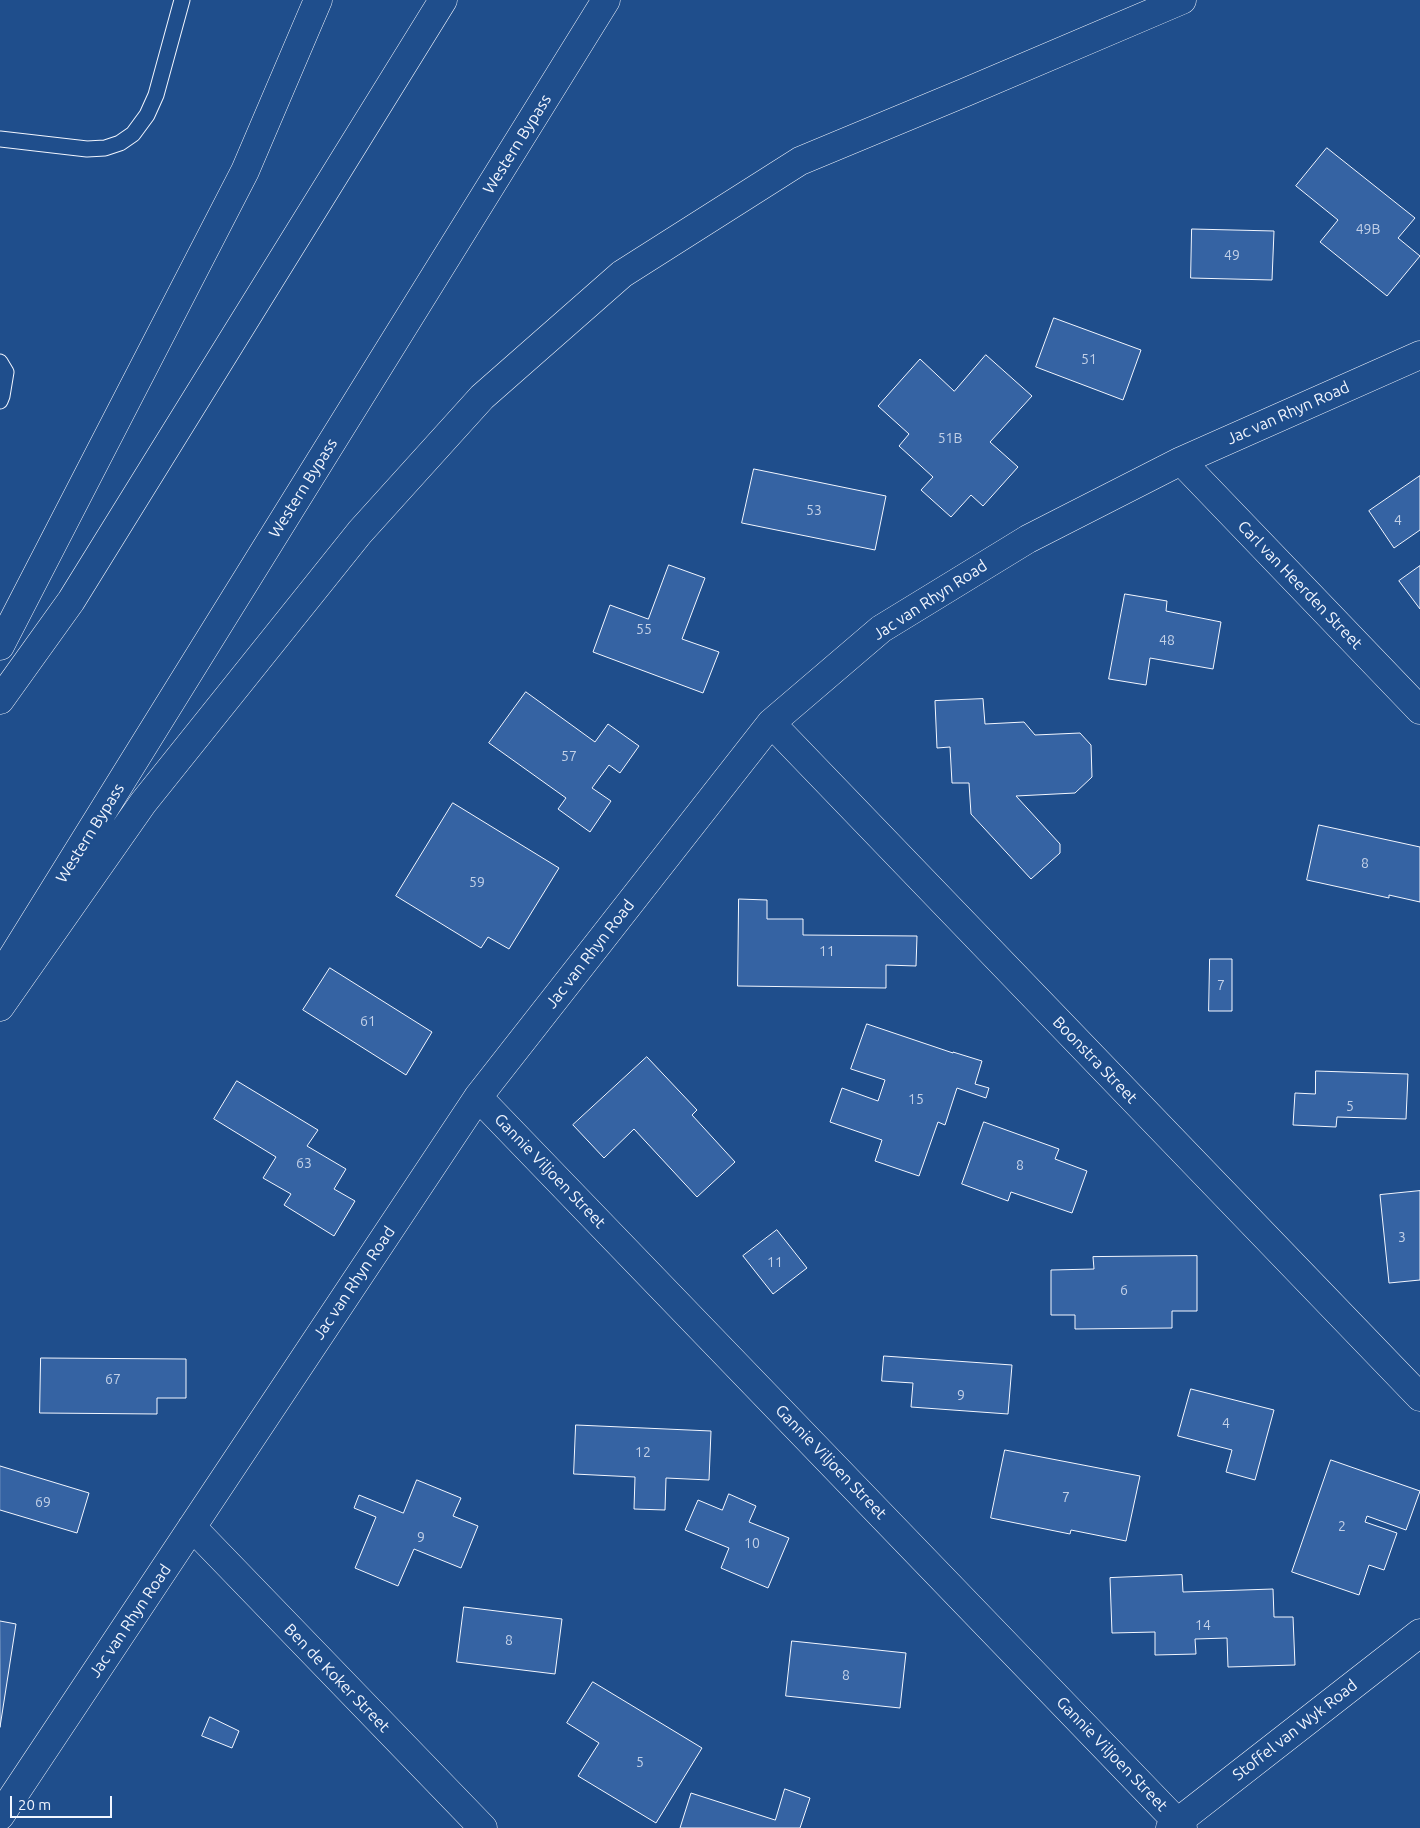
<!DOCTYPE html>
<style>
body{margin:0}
#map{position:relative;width:1420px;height:1828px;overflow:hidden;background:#1f4e8c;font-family:Ubuntu,sans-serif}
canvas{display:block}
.scale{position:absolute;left:10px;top:1796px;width:102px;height:22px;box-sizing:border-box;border:2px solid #f2f6ff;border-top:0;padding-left:6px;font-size:15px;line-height:18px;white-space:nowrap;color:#f2f6ff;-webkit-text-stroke:4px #1f4e8c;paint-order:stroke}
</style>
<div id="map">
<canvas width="1420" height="1828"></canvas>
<div class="scale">20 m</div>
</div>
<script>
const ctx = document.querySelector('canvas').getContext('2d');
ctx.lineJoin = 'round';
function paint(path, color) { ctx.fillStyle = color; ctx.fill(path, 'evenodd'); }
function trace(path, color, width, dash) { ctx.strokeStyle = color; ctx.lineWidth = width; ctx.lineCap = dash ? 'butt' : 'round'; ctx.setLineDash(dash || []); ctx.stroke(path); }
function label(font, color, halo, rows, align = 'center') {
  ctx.font = font + ' Ubuntu,sans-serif'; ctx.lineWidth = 4; ctx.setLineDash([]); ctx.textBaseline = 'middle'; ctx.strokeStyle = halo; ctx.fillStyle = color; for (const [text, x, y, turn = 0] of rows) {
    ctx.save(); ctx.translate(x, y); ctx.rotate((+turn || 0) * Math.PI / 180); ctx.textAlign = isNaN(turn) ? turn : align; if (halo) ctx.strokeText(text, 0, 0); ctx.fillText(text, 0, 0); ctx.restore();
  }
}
const building = new Path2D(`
 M1327,148L1415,218L1398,238L1420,256L1387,296L1320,242L1338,220L1296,186Z
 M1192,229L1274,231L1272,280L1191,278Z
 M1054,318L1141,350L1123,400L1036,367Z
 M986,355L1032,396L990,442L1018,467L983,506L971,495L951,517L921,490L933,477L899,446L909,434L878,406L920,359L954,391Z
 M754,469L886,496L875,550L742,523Z
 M1420,476V530L1394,548L1369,511Z
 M669,565L705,578L682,639L719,652L703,693L593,652L610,605L648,619Z
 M1420,566V609L1399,581Z
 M1125,594L1167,601L1166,611L1221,622L1213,669L1150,658L1146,685L1109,679Z
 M526,692L595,742L608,724L639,746L620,773L609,765L592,788L611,801L590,832L558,809L566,798L489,743Z
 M983,699L985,724L1024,722L1035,735L1080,733L1091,745L1092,777L1075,793L1016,796L1060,844V853L1031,879L971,814L969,783H952L950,747L937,748L935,701Z
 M453,803L559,868L509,949L488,937L481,948L396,896Z
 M1319,825L1420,847V902L1389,895V898L1307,880Z
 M739,899L767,900V919H803V935L917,936L916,966L886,965V988L738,986Z
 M1210,959H1232V1011H1209Z
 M330,968L432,1032L406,1075L303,1010Z
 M867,1024L953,1053V1052L982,1061L975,1084L989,1088L986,1098L957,1088L945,1125L938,1122L919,1176L875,1161L882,1140L830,1122L842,1088L878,1101L885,1080L851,1069Z
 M647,1057L697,1110L692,1115L735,1162L697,1197L634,1129L604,1158L573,1125Z
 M1316,1071L1408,1074L1406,1119L1337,1117L1336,1127L1293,1125L1295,1093L1315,1094Z
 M237,1081L318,1130L307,1146L346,1169L334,1189L355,1201L334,1236L284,1205L291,1194L263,1178L276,1157L214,1119Z
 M984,1122L1059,1149L1055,1159L1087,1171L1072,1213L1011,1192L1008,1201L962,1184Z
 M1420,1191V1280L1389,1283L1380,1195Z
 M777,1230L807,1268L773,1294L743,1256Z
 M1197,1256V1311H1172V1328L1075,1329V1315H1051V1270L1094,1269L1093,1257Z
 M884,1356L1012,1365L1008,1414L911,1407L913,1383L882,1381Z
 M41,1358L186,1359V1398H157V1414L40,1413Z
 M1191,1389L1274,1410L1255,1480L1226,1472L1232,1450L1178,1436Z
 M576,1425L711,1431L709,1480L666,1478L665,1510L634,1509L635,1477L574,1474Z
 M1005,1450L1140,1476L1126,1541L1071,1530L1070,1534L991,1518Z
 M1331,1460L1420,1491L1406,1530L1367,1516L1365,1522L1397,1533L1384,1570L1369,1565L1359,1595L1292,1572Z
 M0,1466L89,1493L77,1533L0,1510Z
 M417,1480L461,1498L453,1516L478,1526L461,1568L414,1549L398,1586L355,1568L376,1517L354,1508L359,1495L403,1513Z
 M729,1494L756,1506L749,1522L789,1538L768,1588L721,1568L729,1548L685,1530L698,1500L722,1510Z
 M1182,1575L1183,1592L1273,1589L1274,1617H1293L1295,1665L1228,1667L1227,1638L1195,1639L1196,1654L1155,1655V1632L1112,1633L1110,1578Z
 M464,1607L562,1619L555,1674L457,1662Z
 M0,1621L16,1624L0,1727Z
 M792,1641L906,1653L900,1708L786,1696Z
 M593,1682L702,1748L656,1823L578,1776L599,1743L567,1723Z
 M210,1717L239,1731L232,1748L202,1736Z
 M785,1789L810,1798L800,1828H680L691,1793L775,1820Z`);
const lane = new Path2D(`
 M0,139L87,149L105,148L120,143L133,134L147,115L156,95L182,0
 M0,362L6,372L2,396L0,401`);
const street = new Path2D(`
 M1181,461L1420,710
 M771,723L1420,1397
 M478,1097L1183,1828
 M192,1527L483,1828
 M0,1816L478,1097L771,723L881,629L1028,539L1181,461L1420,355
 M1170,1828L1420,1633`);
const highway = new Path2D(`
 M0,646L245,171L318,0
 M0,700L71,601L443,0
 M0,977L606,0
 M0,1007L143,803L360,532L482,397L622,274L800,161L966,92L1182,0`);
const numberNames = [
 ["49B",1368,229],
 ["49",1232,255],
 ["51",1089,359],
 ["51B",950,438],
 ["53",814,510],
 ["4",1398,520],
 ["55",644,629],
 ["48",1167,640],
 ["57",569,756],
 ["8",1365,863],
 ["59",477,882],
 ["11",827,951],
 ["7",1221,985],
 ["61",368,1021],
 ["15",916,1099],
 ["5",1350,1106],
 ["63",304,1163],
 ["8",1020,1165],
 ["3",1402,1237],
 ["11",775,1262],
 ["6",1124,1290],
 ["67",113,1379],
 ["9",961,1395],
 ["4",1226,1423],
 ["12",643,1452],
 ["7",1066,1497],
 ["69",43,1502],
 ["2",1342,1526],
 ["9",421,1537],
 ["10",752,1543],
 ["14",1203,1625],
 ["8",509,1640],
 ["8",846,1675],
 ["5",640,1762]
];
const streetNames = [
 ["Western Bypass",517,144,-58],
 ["Jac van Rhyn Road",1288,413,-24],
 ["Western Bypass",303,488,-58],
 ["Carl van Heerden Street",1300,585,46],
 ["Jac van Rhyn Road",930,600,-33],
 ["Western Bypass",90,833,-58],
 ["Jac van Rhyn Road",590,954,-52],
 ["Boonstra Street",1095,1060,46],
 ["Gannie Viljoen Street",550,1171,46],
 ["Jac van Rhyn Road",354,1283,-56],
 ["Gannie Viljoen Street",831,1462,46],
 ["Jac van Rhyn Road",130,1621,-56],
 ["Ben de Koker Street",337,1678,46],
 ["Stoffel van Wyk Road",1295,1730,-38],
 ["Gannie Viljoen Street",1112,1754,46]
];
paint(building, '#3563a3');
trace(building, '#f2f6ff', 1);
trace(lane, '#f2f6ff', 17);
trace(street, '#f2f6ff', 29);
trace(highway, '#f2f6ff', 29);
trace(lane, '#1f4e8c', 15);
trace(street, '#1f4e8c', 28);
trace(highway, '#1f4e8c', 28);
label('14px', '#c3d1e8', null, numberNames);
label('16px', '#f2f6ff', '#1f4e8c', streetNames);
</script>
